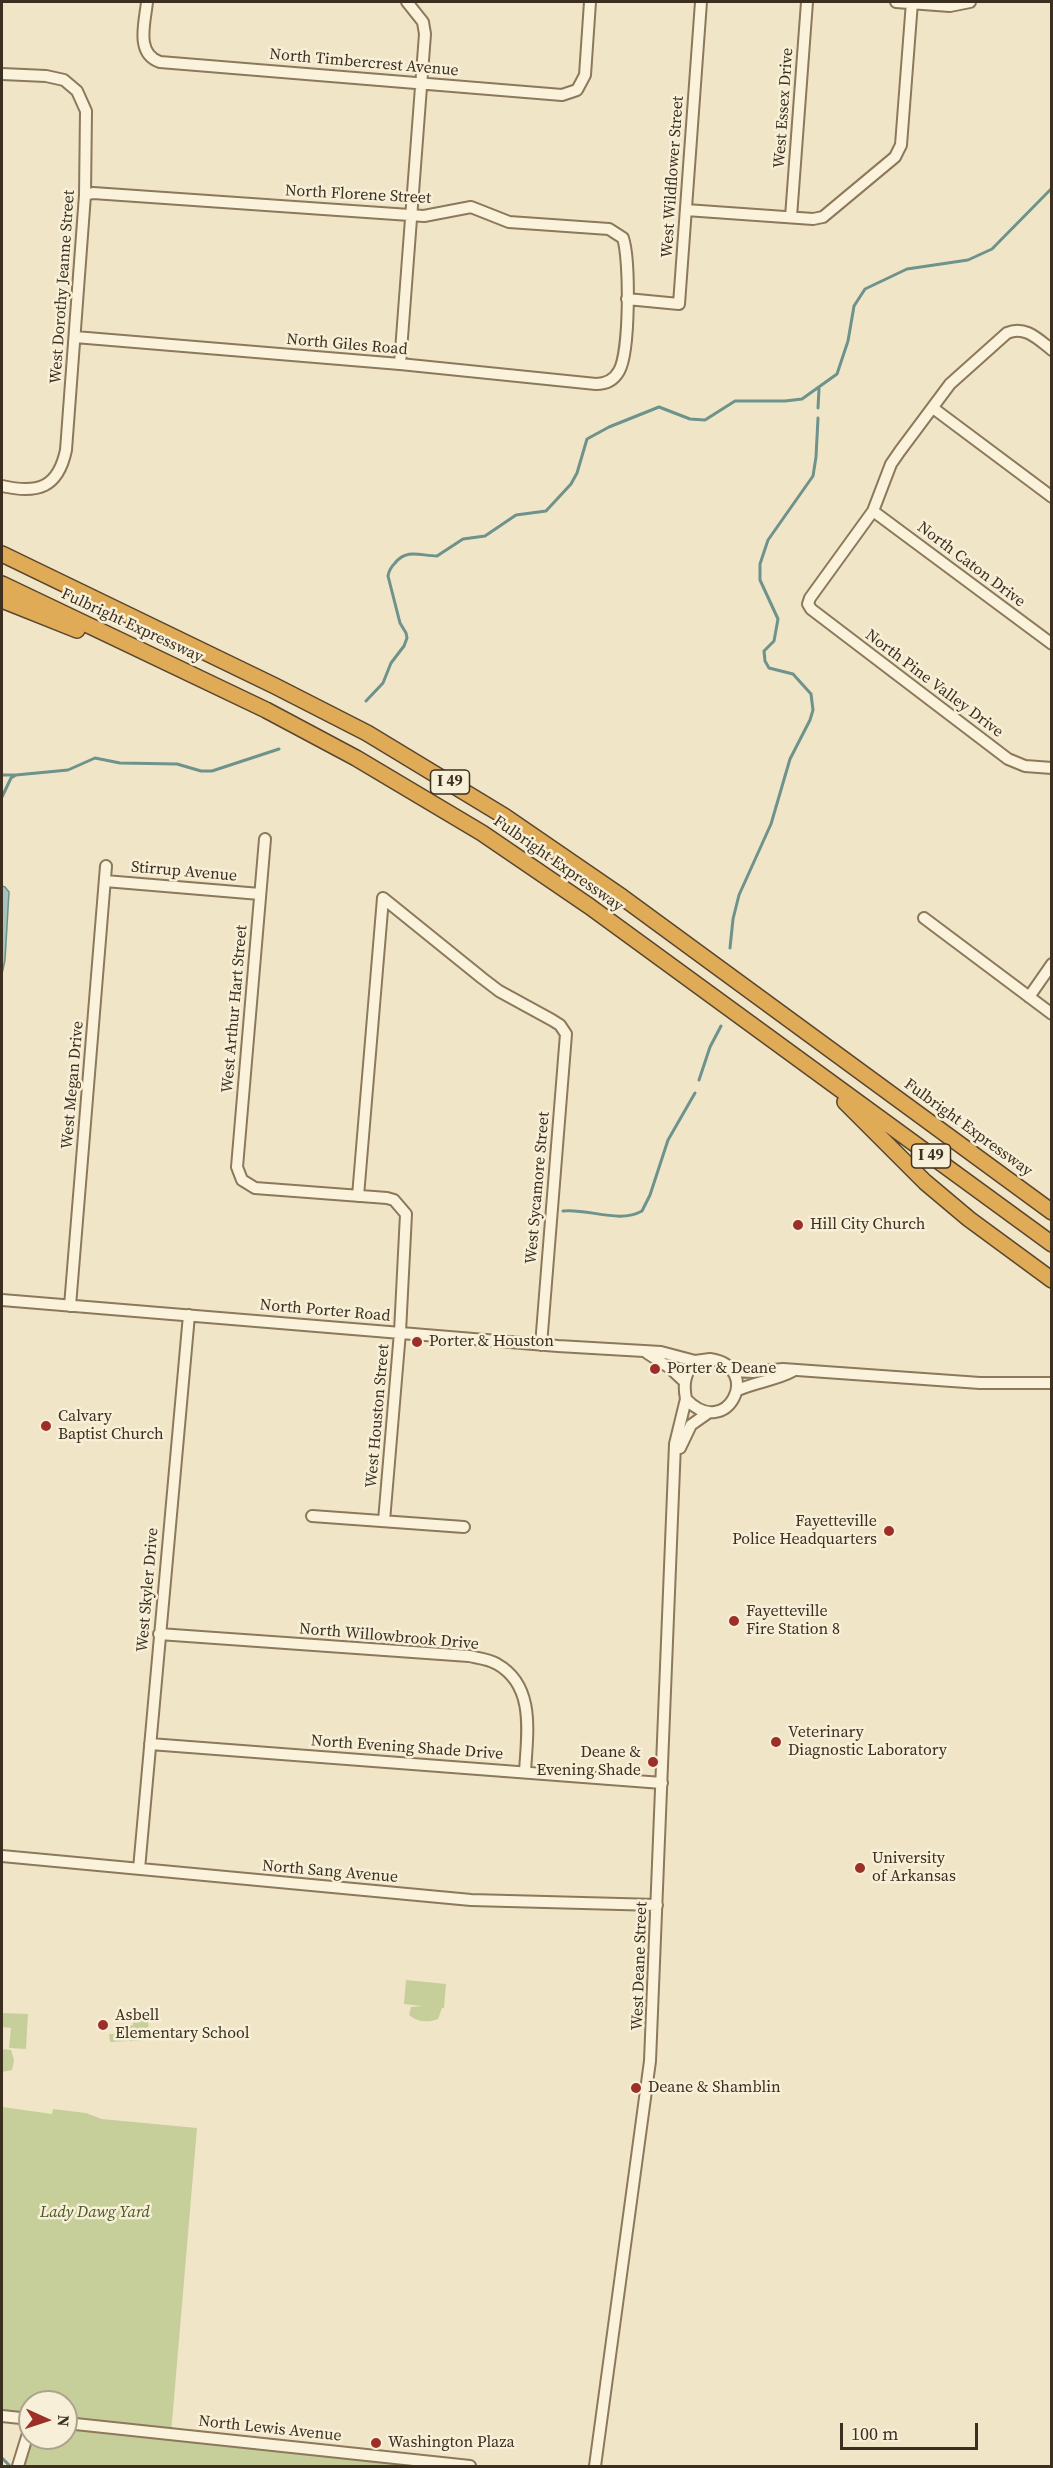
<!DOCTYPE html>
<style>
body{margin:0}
#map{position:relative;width:1053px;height:2468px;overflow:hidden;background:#f0e6c7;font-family:"Source Serif 4",serif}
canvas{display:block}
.frame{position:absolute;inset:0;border:3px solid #3c2f1f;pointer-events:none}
.north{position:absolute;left:18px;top:2390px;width:60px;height:60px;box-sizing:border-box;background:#f7efd7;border:2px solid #aca28d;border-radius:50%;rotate:93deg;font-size:16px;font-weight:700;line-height:24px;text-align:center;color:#3c2f1f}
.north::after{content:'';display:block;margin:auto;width:21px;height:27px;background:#9d2f29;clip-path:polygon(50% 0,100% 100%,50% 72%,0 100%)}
.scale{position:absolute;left:840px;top:2423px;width:138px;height:27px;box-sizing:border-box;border:3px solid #3c2f1f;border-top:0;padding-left:8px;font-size:18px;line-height:21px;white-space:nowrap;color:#3c2f1f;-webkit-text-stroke:4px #f7efd7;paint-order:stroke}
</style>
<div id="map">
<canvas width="1053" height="2468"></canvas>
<div class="frame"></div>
<div class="north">N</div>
<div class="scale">100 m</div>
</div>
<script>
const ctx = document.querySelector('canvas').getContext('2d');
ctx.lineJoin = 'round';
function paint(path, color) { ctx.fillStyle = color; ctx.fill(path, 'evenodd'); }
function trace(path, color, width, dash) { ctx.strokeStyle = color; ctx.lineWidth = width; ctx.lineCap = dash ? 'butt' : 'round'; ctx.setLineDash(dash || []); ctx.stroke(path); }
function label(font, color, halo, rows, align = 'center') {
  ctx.font = font + ' "Source Serif 4",serif'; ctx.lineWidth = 5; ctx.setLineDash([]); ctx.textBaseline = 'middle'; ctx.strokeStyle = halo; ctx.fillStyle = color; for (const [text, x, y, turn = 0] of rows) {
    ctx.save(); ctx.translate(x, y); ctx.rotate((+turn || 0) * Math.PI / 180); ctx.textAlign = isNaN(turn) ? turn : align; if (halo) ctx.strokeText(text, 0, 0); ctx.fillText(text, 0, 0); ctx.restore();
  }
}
const green = new Path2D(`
 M406,1980L446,1984L444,2008H442L438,2019C428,2023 417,2022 409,2015L411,2007L422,2006L404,2004Z
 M2,2013L28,2014L26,2049L9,2048L11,2028L2,2027Z
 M133,2015H148L149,2040L110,2042L109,2034H119L125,2027L133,2025Z
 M2,2049L11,2050L14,2060L12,2070L2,2072Z
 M2,2107L52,2114L53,2109L86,2113L102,2119L197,2128L171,2434L446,2466H18L30,2438H66V2402H30V2419L2,2416Z`);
const water = new Path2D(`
 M2,886L5,887L9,892L5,960L2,974Z`);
const stream = new Path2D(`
 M818,408L819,389
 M366,701L383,683L391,663L404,646L407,638L406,633L400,623L388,576C389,570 391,567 395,563C407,548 421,556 437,556L463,539L485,536L516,515L546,511L571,484L577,473L587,439L609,427L659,407L690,419L705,420L735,401H785L802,399L837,374L848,341L854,306L865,289L907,269L968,260L992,249L1052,188
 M2,775H15
 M2,797L11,778L16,775L68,770L95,758L120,763L177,764L201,771H212L279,749
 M730,948L733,919L739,895L771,824L790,759L810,720L813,710L811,694L793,674L769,668L765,661L764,651L774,641L778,619L760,580V564L768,540L813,476L816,457L818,418
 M699,1080L710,1047L721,1026
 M563,1211C588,1208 619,1224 642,1211L650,1195L668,1140L695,1093
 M2,2458L9,2465`);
const minor = new Path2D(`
 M147,2C145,22 135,54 160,62L562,95L577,90L585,75L590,2
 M896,2L950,6L970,2
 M2,74L46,76L64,80L77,91L86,111L85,195L66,450C58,488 38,494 2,486
 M686,210L813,219L823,217L895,157L901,145L912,2
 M791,217L807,2
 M627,299L679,304L701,2
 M75,337L400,364L596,384C607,384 614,380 619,371C630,352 630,260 623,238L609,229L509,222L471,207L424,216L93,193L85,195
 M1052,350C1038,339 1025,325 1007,333L950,384L900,451L891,464L873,511L810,598L808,604L811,609L1008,759L1025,766L1052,768
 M400,364L425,34L423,22L407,2
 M933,408L1052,497
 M873,511L1052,644
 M265,839L237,1167L242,1180L255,1188L387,1198L394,1200L406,1214L400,1332L384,1521
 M105,881L260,894
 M383,898L482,978L499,991L552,1020L560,1025L566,1034L541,1345
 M924,918L1052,1014
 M1029,997L1052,964
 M358,1196L383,898
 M2,1300L558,1346L661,1352L695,1361
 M70,1306L106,866
 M647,1353L670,1368L684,1381
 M710,1359C764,1367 727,1442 686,1399C683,1384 685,1373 695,1361Z
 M733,1371L753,1372L783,1369L980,1383H1052
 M738,1390C756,1382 777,1380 793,1371
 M680,1448L691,1425L708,1413
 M312,1516L464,1527
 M159,1634L469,1656C478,1658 489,1659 497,1664C536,1686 527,1734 525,1772
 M150,1744L662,1783
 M2,1856L471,1900L657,1905
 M139,1869L189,1315
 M2,2416L30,2419
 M66,2423L470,2466
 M18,2466L30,2427
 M595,2466L650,2061L675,1444L686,1399`);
const highway = new Path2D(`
 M2,554L275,686L367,733L504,816L622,897L1052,1212
 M2,584L266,710L356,758L482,833L589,906L1052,1244
 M2,600L77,630
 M845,1102L925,1182L969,1219L1052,1280`);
const markers = [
 [798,1225,6,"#9d2f29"],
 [417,1342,6,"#9d2f29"],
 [655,1369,6,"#9d2f29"],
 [46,1426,6,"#9d2f29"],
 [889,1531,6,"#9d2f29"],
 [734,1621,6,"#9d2f29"],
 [776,1742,6,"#9d2f29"],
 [653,1762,6,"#9d2f29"],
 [860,1868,6,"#9d2f29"],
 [103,2025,6,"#9d2f29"],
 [636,2088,6,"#9d2f29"],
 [376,2443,6,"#9d2f29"]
];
const shields = [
 [450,782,39],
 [931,1156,39]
];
const shieldNames = [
 ["I 49",450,782],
 ["I 49",931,1156]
];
const streetNames = [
 ["North Timbercrest Avenue",364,63,5],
 ["West Essex Drive",784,108,-86],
 ["West Wildflower Street",673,177,-86],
 ["North Florene Street",358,195,3],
 ["West Dorothy Jeanne Street",63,287,-86],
 ["North Giles Road",347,345,5],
 ["North Caton Drive",971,565,37],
 ["Fulbright Expressway",132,626,25],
 ["North Pine Valley Drive",934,684,37],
 ["Fulbright Expressway",558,864,35],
 ["Stirrup Avenue",184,872,5],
 ["West Arthur Hart Street",235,1009,-85],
 ["West Megan Drive",73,1085,-85],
 ["Fulbright Expressway",968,1128,36],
 ["West Sycamore Street",538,1188,-85],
 ["North Porter Road",325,1311,5],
 ["West Houston Street",378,1416,-85],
 ["West Skyler Drive",148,1590,-85],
 ["North Willowbrook Drive",389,1637,5],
 ["North Evening Shade Drive",407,1748,4],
 ["North Sang Avenue",330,1872,5],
 ["West Deane Street",640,1966,-88],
 ["North Lewis Avenue",270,2429,6]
];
const poiNames = [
 ["Hill City Church",810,1225],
 ["Porter & Houston",429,1342],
 ["Porter & Deane",667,1369],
 ["Calvary",58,1417],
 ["Baptist Church",58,1435],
 ["Fayetteville",877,1522,"right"],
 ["Police Headquarters",877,1540,"right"],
 ["Fayetteville",746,1612],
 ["Fire Station 8",746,1630],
 ["Veterinary",788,1733],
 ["Diagnostic Laboratory",788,1751],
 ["Deane &",641,1753,"right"],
 ["Evening Shade",641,1771,"right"],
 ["University",872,1859],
 ["of Arkansas",872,1877],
 ["Asbell",115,2016],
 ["Elementary School",115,2034],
 ["Deane & Shamblin",648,2088],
 ["Washington Plaza",388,2443]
];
const parkNames = [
 ["Lady Dawg Yard",95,2213]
];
paint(green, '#c6cf9a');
paint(water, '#a8c3bd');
trace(water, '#6e928c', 1.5);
trace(stream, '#6e928c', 3);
trace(minor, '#8c785b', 14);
trace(highway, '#5a462f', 18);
trace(minor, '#faf2db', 10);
trace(highway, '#e0ab56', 15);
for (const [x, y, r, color] of markers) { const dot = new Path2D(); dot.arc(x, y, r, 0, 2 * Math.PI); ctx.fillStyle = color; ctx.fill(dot); trace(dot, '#f7efd7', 2); }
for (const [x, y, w] of shields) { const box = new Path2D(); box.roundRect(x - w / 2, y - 12, w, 24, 4.5); ctx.fillStyle = '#f7efd7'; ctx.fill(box); trace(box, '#3c2f1f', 1.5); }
label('bold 15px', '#3c2f1f', null, shieldNames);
label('16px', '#3c2f1f', '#f7efd7', streetNames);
label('16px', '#3c2f1f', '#f7efd7', poiNames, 'left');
label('italic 16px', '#495925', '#f7efd7', parkNames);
</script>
